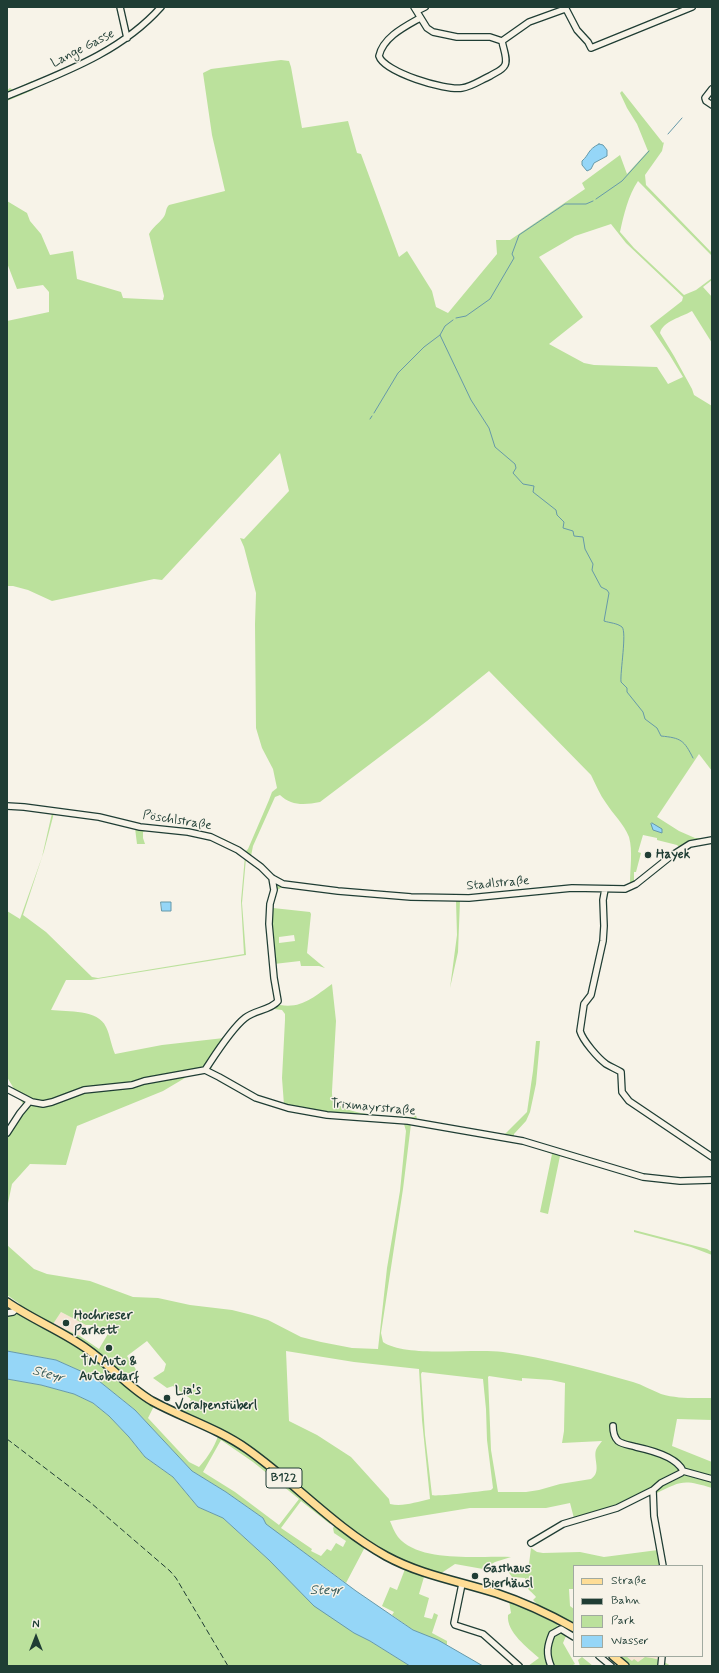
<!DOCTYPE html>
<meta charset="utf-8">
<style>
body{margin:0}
#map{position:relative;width:719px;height:1673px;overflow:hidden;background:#f7f3e8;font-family:Mynerve,sans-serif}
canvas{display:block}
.frame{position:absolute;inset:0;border:8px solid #1f3d34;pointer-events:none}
.legend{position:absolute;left:573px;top:1565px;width:130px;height:92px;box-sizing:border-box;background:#f7f3e8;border:1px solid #a1aaa0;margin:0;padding:5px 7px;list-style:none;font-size:12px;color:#1f3d34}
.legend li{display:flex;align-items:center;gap:8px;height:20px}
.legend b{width:20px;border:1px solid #a1aaa0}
.north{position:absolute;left:16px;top:1617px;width:40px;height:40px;-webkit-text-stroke:3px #f7f3e8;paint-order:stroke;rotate:0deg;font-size:11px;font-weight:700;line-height:16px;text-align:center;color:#1f3d34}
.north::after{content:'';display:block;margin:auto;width:14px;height:18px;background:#1f3d34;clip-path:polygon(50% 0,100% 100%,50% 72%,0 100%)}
</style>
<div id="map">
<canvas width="719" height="1673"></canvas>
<div class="frame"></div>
<ul class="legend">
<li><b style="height:5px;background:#fedd96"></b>Straße</li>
<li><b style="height:5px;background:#1f3d34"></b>Bahn</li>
<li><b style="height:11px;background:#bbe19c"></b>Park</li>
<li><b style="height:11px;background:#95d6f7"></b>Wasser</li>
</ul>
<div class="north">N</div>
</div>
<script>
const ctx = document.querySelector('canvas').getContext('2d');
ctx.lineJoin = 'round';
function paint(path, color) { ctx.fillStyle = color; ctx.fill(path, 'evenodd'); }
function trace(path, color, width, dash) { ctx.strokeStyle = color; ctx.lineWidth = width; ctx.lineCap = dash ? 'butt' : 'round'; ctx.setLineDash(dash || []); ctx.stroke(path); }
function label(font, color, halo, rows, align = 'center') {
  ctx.font = font + ' Mynerve,sans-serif'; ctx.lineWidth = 3; ctx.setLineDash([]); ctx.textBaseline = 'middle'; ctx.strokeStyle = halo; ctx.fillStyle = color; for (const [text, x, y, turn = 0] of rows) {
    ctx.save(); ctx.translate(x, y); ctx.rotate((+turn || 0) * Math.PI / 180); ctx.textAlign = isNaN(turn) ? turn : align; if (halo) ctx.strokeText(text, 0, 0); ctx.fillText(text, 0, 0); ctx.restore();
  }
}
const built = new Path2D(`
 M61,1312L86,1325L80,1337L53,1324Z
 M626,1656H659V1659L643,1658L639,1662L632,1661Z`);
const green = new Path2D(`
 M281,60L289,61L291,67L302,128L348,121L357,153L361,154L399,257L407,251L432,291L436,307L448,313L497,254L496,240H510L585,189L582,183L620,155L627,174L648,151L637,124L627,108L620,93L622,91L663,143L664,142L662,151L645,175L646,185L712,253V256L638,181C628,196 624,214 620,232L634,248L684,295L696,290L712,278V280L703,287L712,297V343L692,311C682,317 663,321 660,333L674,356L692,389L694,395L712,406V771L699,754L657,817L679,831L695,838H712V842L690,846L680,852V848L677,845L657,840V838L643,835L638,852L641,853L636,872H634V887L626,891L609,892L605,902V935L591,1000L589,994L602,933V894L599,890H566L460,900L458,952L450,988L457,935L456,901L392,898L286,887C275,887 273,897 272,906L273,908L310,912L311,914L307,953L325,968L319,966H301L300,961L274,964C274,978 281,991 280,1005C302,1009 315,996 332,984L336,1021L332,1091C332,1095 332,1100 336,1103C350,1116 392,1116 410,1117H414L416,1115L417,1119L498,1135L505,1134L527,1112L533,1071L536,1041H540L536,1084L530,1112L526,1121L514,1134V1141C530,1144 544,1150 559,1154C594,1164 628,1177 665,1182V1183L639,1179L579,1161L560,1156L548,1214L540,1212L552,1154L532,1146L411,1124L403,1189L381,1333L383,1342C406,1358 473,1348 503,1352C547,1358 590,1370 633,1382C643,1385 651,1390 661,1394C678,1399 694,1398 712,1398V1420L677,1419L672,1446L712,1462V1478L689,1471L682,1467L680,1468L679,1473L647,1490V1494C621,1509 603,1514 575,1522L570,1503L546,1508H470L390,1521C392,1526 395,1533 398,1537C421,1564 479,1555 511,1557L495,1562L483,1569L455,1564L440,1574L438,1581L424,1577L419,1594L429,1598L424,1617L432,1619L434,1613L438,1615L432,1633L447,1641V1645L413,1630L392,1615L394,1612L382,1606L390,1587L397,1590L405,1569L365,1547L346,1583L265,1524L263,1518L226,1492L192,1471L135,1410L94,1377L56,1360L7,1351V1314H14L20,1304L7,1295V1245L34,1269L47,1274L90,1281L133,1297L158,1298L190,1305L232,1310L252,1315L268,1320L301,1337L321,1342L352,1348L378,1349L387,1268L400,1191L406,1131L404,1124L388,1121L309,1115L276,1107L250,1098L212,1075L199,1073L190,1075L163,1091L77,1126L66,1165L30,1164L12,1184L7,1208V1132L23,1104L7,1077V911L20,919L42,857L52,813L28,809L7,808V804L31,806L87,814L142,825L194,831L224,839L246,851L248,849L269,800L272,792L277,788L273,769L262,748L256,728L255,624L256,593L244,547L240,538L244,539L289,491L280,453L162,580L154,579L52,601L28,590L13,586H7V321L49,312V292L43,285L17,289L7,263V201L27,213L30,221L41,234L50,255L73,251L77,279L121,292L123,298L163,300L164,296L149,234C153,227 159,223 163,218C167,213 165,209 169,205L225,191L212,135L203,73L211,69ZM611,224L626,243L683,297L682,301L650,326L669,354L683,377L668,384L657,367L594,365L584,363L549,344L583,317L539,257L575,236ZM489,671L591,775C596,785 600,795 606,803C613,814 624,824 629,837C633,851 630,869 630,884L619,887H561L491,895L442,896L379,893L292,884C275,879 264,867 251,856L253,846L275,797L280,795C291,806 305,805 320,802L427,721ZM54,813L94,818L135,828L137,844H145L143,838V832L148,830H152C185,834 217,835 245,856L241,901L244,954L98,978L92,977L46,932L23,915L44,851ZM246,858L267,875L272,884L267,921L272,976L276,996L274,1001L242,1017L224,1038L162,1045L115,1054C111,1045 110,1035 106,1027C98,1009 68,1012 51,1010L66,980H91L246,955L242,903ZM294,935L295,941L279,943V937ZM274,1009L282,1010L285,1014V1020L282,1078L284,1105L269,1101L248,1093L211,1069C213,1061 219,1054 223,1048C238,1026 247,1014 274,1009ZM61,1312L86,1325H92L109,1332L99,1349L80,1336L53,1324ZM147,1341L166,1364L164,1371L153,1378L167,1388L173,1386L191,1399L186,1410L174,1407L220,1429C217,1443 209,1456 199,1467L189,1462L148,1418L154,1406L151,1395L130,1381L137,1371L127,1356ZM286,1351L354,1362L419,1369L422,1420L430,1499C416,1502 403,1507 390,1504L389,1499L351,1457L317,1435L289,1421ZM422,1372L483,1379L486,1409L487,1440L493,1488L491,1490C482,1491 436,1497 432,1495L425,1435L421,1374ZM489,1376L522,1381V1378L551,1380L565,1383L564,1431L562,1443L602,1441C600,1444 597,1447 596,1450C593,1459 602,1472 591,1479L560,1484L539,1490L526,1492H498L491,1450L488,1377ZM221,1440L253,1462L299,1499L279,1525L235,1492L203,1472ZM301,1501L330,1524L332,1522L335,1525L333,1528L334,1533L346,1541L343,1547L336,1543L331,1551L327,1549L321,1556L311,1551L312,1549L281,1528Z
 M32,81L33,90L7,101V90L10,88L13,90Z
 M634,1230L707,1249L712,1252V1255L691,1247L634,1232Z
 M7,1379L41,1385L74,1394L93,1403L109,1416L129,1437L145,1457L173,1477L198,1507L223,1518L269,1560L354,1633L370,1641L410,1666H7Z
 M684,1474L712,1480V1488C683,1479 681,1481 655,1494L654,1505L664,1566H574V1589H569L570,1606L574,1609V1625L538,1605L533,1600L536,1597C530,1589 526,1591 525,1578L512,1577L505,1567L520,1573L528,1572L531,1548L537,1552L543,1553L580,1552L604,1557L658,1550L650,1495L655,1494L656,1489Z
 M509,1601L559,1625H557L566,1636L563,1643L575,1664L571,1666H528L539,1658C528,1648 506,1632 508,1615L511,1613Z
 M619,1656H626L632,1661L634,1659L638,1662L645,1657C658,1659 660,1659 671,1666H631Z
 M582,1657L593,1666H580L578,1660Z`);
const water = new Path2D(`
 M599,144L603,145L607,150V156L594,163L591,169L587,171L582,165V161C590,154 587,150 599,144Z
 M652,823L662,829V833L653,830L651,824Z
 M161,902H171V911H162Z
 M7,1351L56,1360L94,1377L135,1410L192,1471L226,1492L263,1518L266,1524L356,1591L413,1630L438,1640L483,1666H410L370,1641L354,1633L314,1606L269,1560L223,1518L198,1507L173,1477L145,1457L129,1437L109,1416L93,1403L74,1394L41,1385L7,1379Z`);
const stream = new Path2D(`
 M668,134L682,118
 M596,199L622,181L649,151
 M456,318L466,316L490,299L514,258L512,254L519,235L565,204H586L593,201
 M453,320L445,326L440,335L471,400L489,428L495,447L515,464L516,468L513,473L523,484L534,486L533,492L556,510L557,515L564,522L563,528L573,531L574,536L583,537L585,549L593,564L592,570L601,587L607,590L609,593L604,621C610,623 617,623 622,627C627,632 620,672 621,682L627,688V692L643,712L645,719L657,728L661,736C681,738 684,740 693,758
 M374,413L398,373L424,347L440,335
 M370,419L372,416`);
const minor = new Path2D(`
 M120,7L127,38
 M414,7L427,28L433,32L457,37H490L502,41L529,22L565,9
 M565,7L577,30L588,42L591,48L692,7
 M417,11L425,7
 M420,18C406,26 383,37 379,56C384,72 445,91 462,88C471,87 481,80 490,76C494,73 502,71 505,65C508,59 503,48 502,41
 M712,89L705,98L706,101L712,105
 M7,96C62,73 120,53 161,7
 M7,806L24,807L99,817L140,827L188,832L211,837L238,850L261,867L272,878L283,884L338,891L411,897L469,898L572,888L625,889L636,884L671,856L690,844L712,840
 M605,889L603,900L604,926L603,941L591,995L584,1004L580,1031C583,1041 598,1058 606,1064C611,1067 616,1069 621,1072L622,1092L629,1101L712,1157
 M205,1070C215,1055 231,1029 245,1018C255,1010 271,1010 278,1001L274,978L269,924L270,904L274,890L272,878
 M7,1089L32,1102L43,1104L52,1102L84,1090L132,1085L144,1081L205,1070L219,1077L256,1098L288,1108L327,1115L408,1121L523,1141L643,1177L680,1181L712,1180
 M7,1133L20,1113L30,1101
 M7,1313L13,1312L16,1309
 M613,1426C613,1431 614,1437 618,1441C623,1445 631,1445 636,1447C650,1450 677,1457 683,1471L712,1479
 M531,1543L563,1524L617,1508L653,1490
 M663,1566L654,1516L653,1490L661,1483L681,1473L683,1471
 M462,1584L454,1623L455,1625L483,1634L519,1666
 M599,1656L611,1666
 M551,1666C546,1654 547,1646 552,1634L561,1629L574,1637
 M661,1666L662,1656`);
const major = new Path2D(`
 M7,1302C33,1320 62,1331 87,1349C110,1365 128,1387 152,1401C183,1418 217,1428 247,1449C294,1482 335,1528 386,1556C421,1575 458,1581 496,1593C523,1602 549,1614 574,1628
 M613,1656L625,1666`);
const rail = new Path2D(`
 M7,1439L91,1503L170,1571L176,1578L228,1666`);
const markers = [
 [648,855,4,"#1f3d34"],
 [66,1323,4,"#1f3d34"],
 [109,1348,4,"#1f3d34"],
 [167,1398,4,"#1f3d34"],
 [475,1576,4,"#1f3d34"]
];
const shields = [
 [284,1478,36]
];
const shieldNames = [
 ["B122",284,1478]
];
const streetNames = [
 ["Lange Gasse",83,49,-27],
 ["Pöschlstraße",177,821,9],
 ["Stadlstraße",498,884,-5],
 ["Trixmayrstraße",373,1108,5]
];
const poiNames = [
 ["Hayek",656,855],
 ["Hochrieser",74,1316],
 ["Parkett",74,1331],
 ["TN Auto &",109,1362,"center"],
 ["Autobedarf",109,1377,"center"],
 ["Lia's",175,1391],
 ["Voralpenstüberl",175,1406],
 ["Gasthaus",483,1569],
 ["Bierhäusl",483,1584]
];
const waterNames = [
 ["Steyr",48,1375,15],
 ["Steyr",326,1591]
];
paint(built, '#f6e4d4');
paint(green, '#bbe19c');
paint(water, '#95d6f7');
trace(water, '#6699a9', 1);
trace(stream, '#6699a9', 1);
trace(minor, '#1f3d34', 8);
trace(major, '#1f3d34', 10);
trace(minor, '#f7f3e8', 5.5);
trace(major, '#fedd96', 7);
trace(rail, '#1f3d34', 1, [6, 3]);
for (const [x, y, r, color] of markers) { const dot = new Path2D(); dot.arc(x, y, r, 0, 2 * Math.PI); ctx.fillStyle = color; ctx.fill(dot); trace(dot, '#f7f3e8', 1.5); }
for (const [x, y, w] of shields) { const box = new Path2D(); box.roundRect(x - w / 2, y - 10, w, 20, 3); ctx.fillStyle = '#f7f3e8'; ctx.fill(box); trace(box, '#1f3d34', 1); }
label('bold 12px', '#1f3d34', null, shieldNames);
label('13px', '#1f3d34', '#f7f3e8', streetNames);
label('bold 13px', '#1f3d34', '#f7f3e8', poiNames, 'left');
label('italic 14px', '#375c5b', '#f7f3e8', waterNames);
</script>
